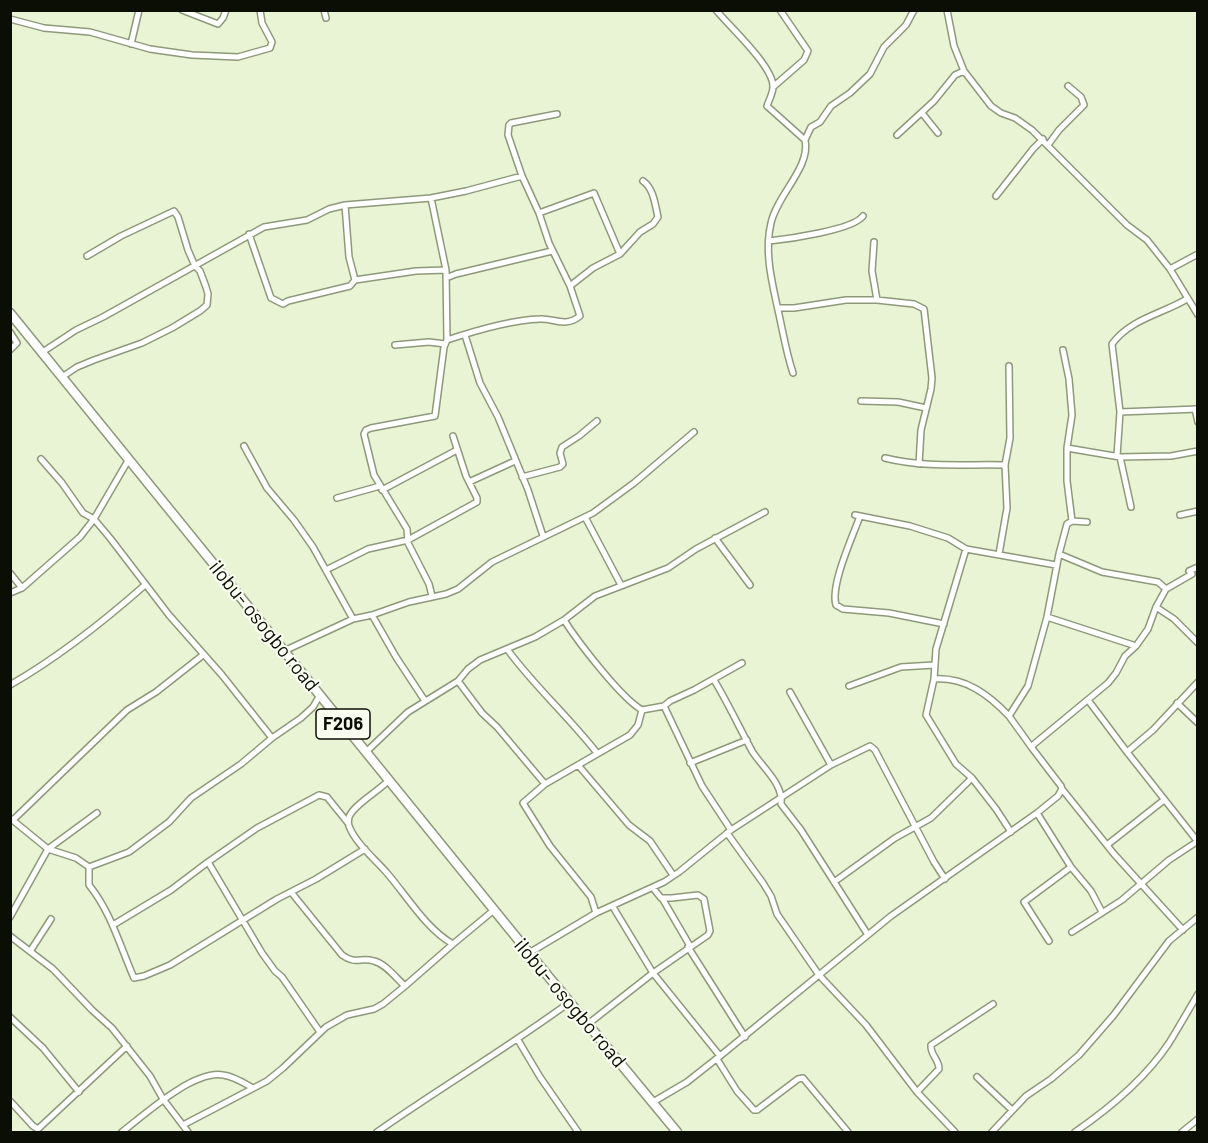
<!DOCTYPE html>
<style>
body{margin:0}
#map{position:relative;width:1208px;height:1143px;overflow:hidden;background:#e8f4d4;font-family:Barlow,sans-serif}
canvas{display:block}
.frame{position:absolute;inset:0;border:12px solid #0b0e05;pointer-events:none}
</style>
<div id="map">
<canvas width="1208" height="1143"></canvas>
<div class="frame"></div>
</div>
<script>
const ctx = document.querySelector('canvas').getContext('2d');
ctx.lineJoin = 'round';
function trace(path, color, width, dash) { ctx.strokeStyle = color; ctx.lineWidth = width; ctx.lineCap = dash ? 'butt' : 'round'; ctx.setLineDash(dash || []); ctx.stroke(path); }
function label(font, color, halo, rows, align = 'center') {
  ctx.font = font + ' Barlow,sans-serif'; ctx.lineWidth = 4.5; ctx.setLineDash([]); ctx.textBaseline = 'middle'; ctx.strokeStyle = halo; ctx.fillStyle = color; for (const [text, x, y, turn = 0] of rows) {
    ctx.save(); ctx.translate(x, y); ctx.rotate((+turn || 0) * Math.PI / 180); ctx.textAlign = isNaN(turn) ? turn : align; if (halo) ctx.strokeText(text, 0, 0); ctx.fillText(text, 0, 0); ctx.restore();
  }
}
const street = new Path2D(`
 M182,10L218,24L223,18L226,10
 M324,10L326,18
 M716,10C729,26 774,67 773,87C773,93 769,100 767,106L805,140C811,167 777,195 771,223C764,252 772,282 778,310C783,332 786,352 793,373
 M947,10L954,46L964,71L991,106L1001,113L1015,118L1032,130L1127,225L1147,240L1170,269L1198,315
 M10,19L44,28L90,32L150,49L192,55L238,57L270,48L272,42L262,23L260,10
 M131,44L139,10
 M773,87L804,60L808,51L780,10
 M922,113L938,133
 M897,135L934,101L955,75L964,71
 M805,140L811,127L820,122L831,106L850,93L870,74L884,47L906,25L914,10
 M1048,145L1059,130L1084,105L1081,97L1068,86
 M996,196L1033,149L1043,139
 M431,198L446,270L447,340C474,331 512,320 540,319C554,318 565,328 580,316L570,286L549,243L539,213L522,176L508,135L509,125L511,123L557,114
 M345,205L349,257L355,280
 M539,213L594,193L620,254
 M249,234L271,298L283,304L288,301L350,286L355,280L416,271L446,270
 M769,241C788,239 853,230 863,216
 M874,242L872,271L877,300
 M1170,269L1198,254
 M446,278L456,274L552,251
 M570,286L593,268L620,254L640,232L653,224L658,217C655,205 654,189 643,181
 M778,308H794L846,300H877L914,304L924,309L932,378L931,389L921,430L919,464
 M10,332L17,343L10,350
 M465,335L480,383L498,417L528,490L543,536
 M395,345L429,342L445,344
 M1063,350L1069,379L1072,415L1067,448
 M41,353L76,330L103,317L264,227L307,220L329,209L345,205L431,198L466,191L522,176
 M62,377L77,367L94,360L142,343L172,328L200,311L207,305L208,294L206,287L200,271L195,266L188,250L178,217L174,211L121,236L87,256
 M861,401L898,402L926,408
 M1195,409L1198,422
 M1120,412L1112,344C1130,319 1162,314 1187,299
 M244,446L267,488L294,520L313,547L353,619
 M1117,456L1120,412L1198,409
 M1120,457L1131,507
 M885,458C925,468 964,464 1005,465
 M41,459L62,483L83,513L94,519L110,538L169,615L222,675L272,738
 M522,477L560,467L563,464L560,453L562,447L579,436L597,421
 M469,482L515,461
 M382,490L457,450
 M337,498L380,486
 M855,515L910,526L948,538L966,549L1056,565
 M1180,515L1198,511
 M860,516C853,536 830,585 836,605L843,609L889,613L944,624
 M585,517L621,585
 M1072,521L1067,481V448L1120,457L1171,456L1198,451
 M1087,522L1072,521L1067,524L1059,554L1102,572L1158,582L1166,589
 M715,538L750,585
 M999,554L1007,508L1005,465L1010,438L1009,366
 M326,570L368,549L408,540L477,502V498L466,476L453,436
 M10,573L22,588
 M10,593L22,588L80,537L94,519L129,459
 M432,596L429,584L408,543L407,529L374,475L364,434L366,430L371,428L435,416L444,347L447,340
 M1156,607L1174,619L1198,643
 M372,615L396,657L425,701
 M1047,617L1136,646
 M564,620C578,642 621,698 642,710L664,706L670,701L694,690L742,663
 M507,649C534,686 569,717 597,753
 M284,651L353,619L372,615L409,602L446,594L458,589L492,562L593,513L634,483L694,432
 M934,679L936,649L966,549
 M714,680C728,703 739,727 752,751C761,766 784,784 781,804L801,830L868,935
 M458,681L482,713L497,727L545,784
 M10,685C59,657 103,622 145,585
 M849,686L901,667L934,665
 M790,692L831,765
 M1088,700L1127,752L1153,730L1198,682
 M1177,703L1198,723
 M664,706L702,786L731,830
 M1009,716C988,694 965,677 934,679L926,715L956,764L972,778L996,809L1011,832
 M1032,748L1009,716L1028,686L1047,617L1059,554
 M366,752L408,712L458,681L468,669L480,660L535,637L564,620L595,596L668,568L696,549L765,512
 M1127,752L1198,842
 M690,763L747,740
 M578,765L629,825L650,841L673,875
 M389,780C379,791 353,805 349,817C348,821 348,823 349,826C356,844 375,859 387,873C406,895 427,930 453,944L494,910
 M1062,789L1114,854L1183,930
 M1037,813L1071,867L1024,902L1049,941
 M10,818L48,849L76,858L89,867V885C111,912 120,946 134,978L144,976L170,965L277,899L316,879L365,849
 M13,820L127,710L156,692L203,655
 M727,833L763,883L771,896L777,914L819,975L866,1025L917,1092L955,1132
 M1107,845L1164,800
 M208,862L262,953L275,971L282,977L320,1032
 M89,867L129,852L169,822L191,798L241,764L272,738L301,718L313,707L320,695
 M1071,867L1091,891L1102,912
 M834,882L895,838L931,818L972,778
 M291,892L342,955C356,965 360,957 374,961C386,964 396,978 405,986L453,944
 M662,898L690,946
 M613,907L653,973L720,1056
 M596,913L591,897L550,846L523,803L545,784L630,735L638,725L642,710
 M10,917L48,849L97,813
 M113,925L171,890L208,862L257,828L319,795L327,797L348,823
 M1072,932L1122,900L1169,860L1198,841
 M10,936L53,969L92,1010L112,1028L150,1076L163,1099L188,1132
 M688,947L745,1037
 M31,950L51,919
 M529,953L596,913L664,882L679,872L731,830L831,765L870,746L875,750L934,862L945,879
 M10,1017L43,1048L79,1092
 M588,1024L653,973L708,935L710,931L704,899L698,895L672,898H661L653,888
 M518,1040L540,1077L578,1132
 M717,1059L737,1091L754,1110H757L798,1079L803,1078L848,1132
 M977,1077L1012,1110
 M917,1092L939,1069C939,1059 930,1055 931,1045L993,1004
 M10,1101L33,1126L38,1129L127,1046
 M653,1102L687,1082L720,1056L891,916L1037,813L1058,796L1062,789L1061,786L1032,748L1033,745L1108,683L1116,673L1125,656L1136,646L1148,629L1156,607L1166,589L1192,574L1189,571L1198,567
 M183,1125L267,1081L283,1068L326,1027L347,1015L374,1009L383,1004L405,986
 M122,1132C144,1115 193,1070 223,1075C233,1076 244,1083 253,1088
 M377,1132C440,1088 507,1048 570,1002
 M992,1132L1026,1096L1051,1079L1079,1055L1113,1016L1169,941L1198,917
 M1075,1132C1110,1108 1145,1079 1169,1043C1179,1027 1188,1011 1198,994
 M1182,1132L1198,1119`);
const primary = new Path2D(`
 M10,313L529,953L677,1132`);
const shields = [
 [343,724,54]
];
const shieldNames = [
 ["F206",343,724]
];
const streetNames = [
 ["ilobu- osogbo road",264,626,51],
 ["ilobu- osogbo road",570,1003,50]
];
trace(street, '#8e997b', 8);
trace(primary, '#8e997b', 11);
trace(street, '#fff', 5);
trace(primary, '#fff', 8);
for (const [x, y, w] of shields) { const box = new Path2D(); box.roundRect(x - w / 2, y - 15, w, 30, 4.5); ctx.fillStyle = '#f9fef1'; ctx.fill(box); trace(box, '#0b0e05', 1.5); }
label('bold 18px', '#0b0e05', null, shieldNames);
label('20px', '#0b0e05', '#f9fef1', streetNames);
</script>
